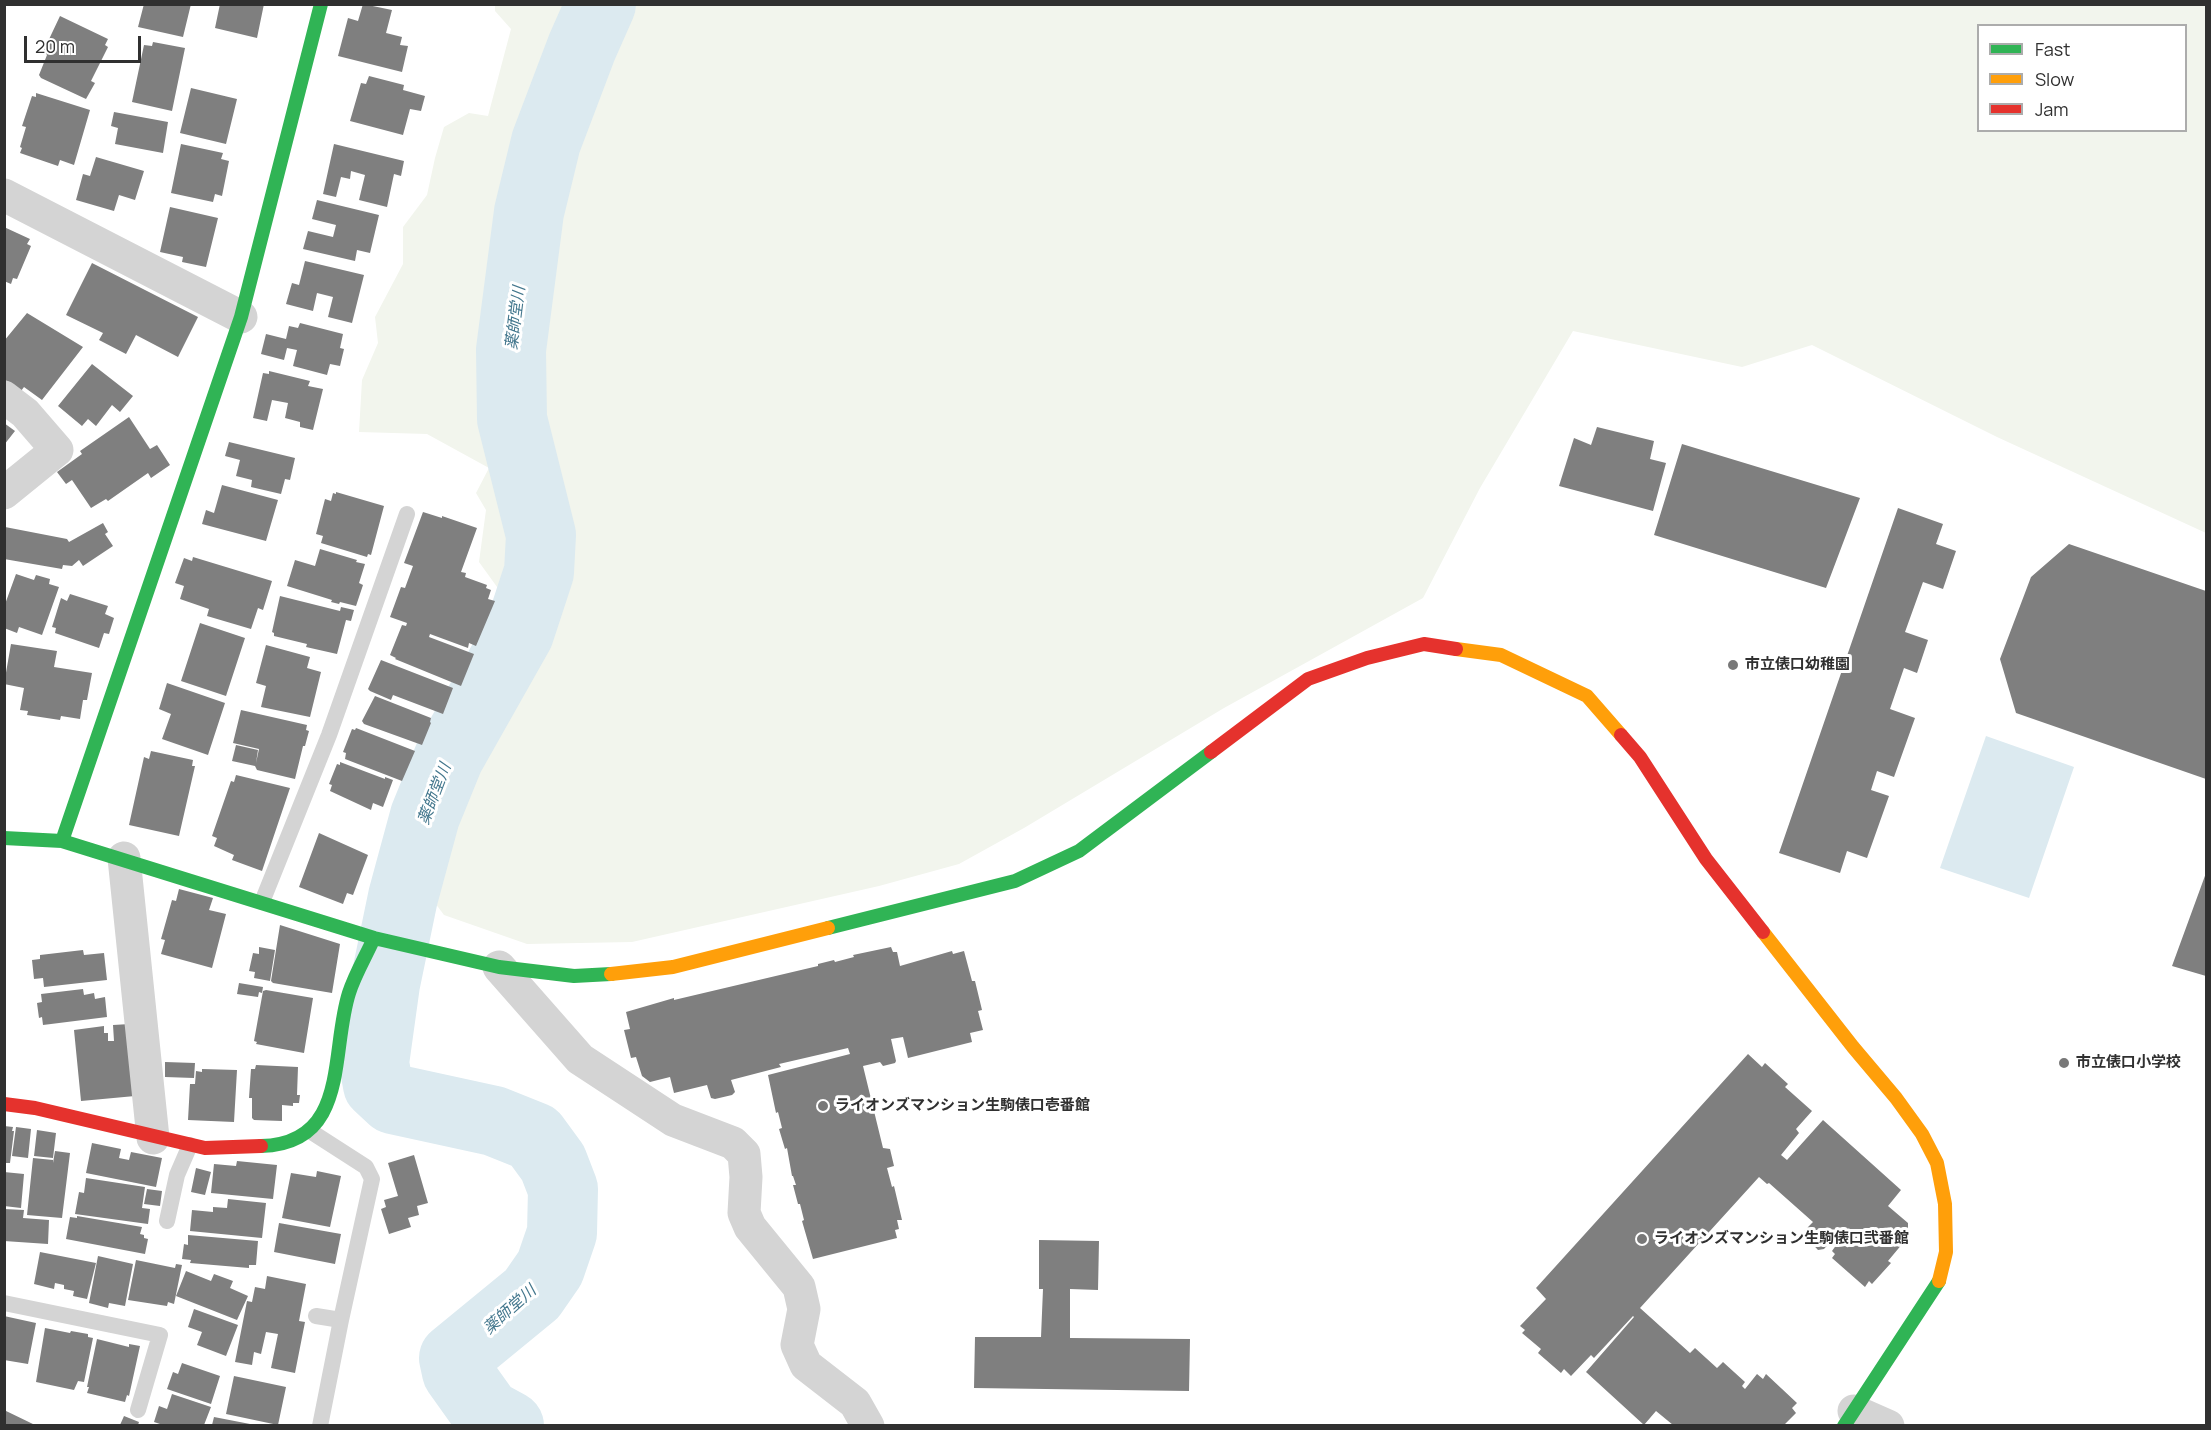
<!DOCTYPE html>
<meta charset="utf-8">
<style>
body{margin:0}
#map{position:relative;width:2211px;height:1430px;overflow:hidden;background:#fff;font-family:Manrope,sans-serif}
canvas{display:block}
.frame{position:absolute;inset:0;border:6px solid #303030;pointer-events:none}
.legend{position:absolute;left:1977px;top:24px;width:210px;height:108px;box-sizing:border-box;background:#fff;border:2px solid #acacac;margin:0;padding:8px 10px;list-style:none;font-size:18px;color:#303030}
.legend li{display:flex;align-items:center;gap:12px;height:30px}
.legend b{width:30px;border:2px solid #acacac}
.scale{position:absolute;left:24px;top:36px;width:117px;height:27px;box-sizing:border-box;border:3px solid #303030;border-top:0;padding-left:8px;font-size:18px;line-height:21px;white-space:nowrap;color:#303030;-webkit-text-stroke:4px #fff;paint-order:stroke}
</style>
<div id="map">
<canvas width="2211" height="1430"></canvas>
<div class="frame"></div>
<ul class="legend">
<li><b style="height:8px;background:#30b455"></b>Fast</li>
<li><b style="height:8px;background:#ff9f0a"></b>Slow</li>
<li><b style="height:8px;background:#e5322d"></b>Jam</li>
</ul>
<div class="scale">20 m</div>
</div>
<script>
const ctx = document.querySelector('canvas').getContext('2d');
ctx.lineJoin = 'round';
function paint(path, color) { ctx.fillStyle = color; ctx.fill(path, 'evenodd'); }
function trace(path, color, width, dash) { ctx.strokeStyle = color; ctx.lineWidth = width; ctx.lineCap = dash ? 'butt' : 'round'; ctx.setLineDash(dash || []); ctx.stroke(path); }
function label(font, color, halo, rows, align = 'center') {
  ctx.font = font + ' Manrope,"Noto Sans JP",sans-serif'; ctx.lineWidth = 6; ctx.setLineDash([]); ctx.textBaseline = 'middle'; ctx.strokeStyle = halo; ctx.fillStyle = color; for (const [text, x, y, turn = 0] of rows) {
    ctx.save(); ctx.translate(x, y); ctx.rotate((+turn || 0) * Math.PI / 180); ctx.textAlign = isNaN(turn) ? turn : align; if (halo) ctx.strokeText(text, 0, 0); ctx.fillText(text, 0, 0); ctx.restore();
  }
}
const green = new Path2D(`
 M495,5H2206V533L1997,437L1812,345L1742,367L1573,331L1480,488L1423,598L1224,708L1024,828L959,864L879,886L632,942L527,944L444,915L396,851L398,815L447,741L505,598L479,562L486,510L476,493L489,468L427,434L359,432L362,380L378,343L375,317L403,264V227L427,195L435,158L444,127L469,113L488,116L511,29L495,11ZM1978,26H2186V130H1978Z`);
const water = new Path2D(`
 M1986,736L2074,767L2029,898L1940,868Z`);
const river = new Path2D(`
 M509,1426L487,1414L457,1372L454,1358L532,1294L550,1268L562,1233L563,1189L553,1163L534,1137L494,1121L393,1099L378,1085L374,1063L385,984L403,897L425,816L449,757L519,633L539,572L541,535L512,419L511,350L529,212L546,142L582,47L601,4`);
const building = new Path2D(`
 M144,4H191L183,37L138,27Z
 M220,4H264L257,38L215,28Z
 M363,4L392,10L386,33L402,37L400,45L408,46L402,72L338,56L348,18L358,21Z
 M60,16L108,39L105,45L108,47L91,81L95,83L86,99L41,78L39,75L47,55L43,52Z
 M153,42L185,48L172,111L132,102L144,45L152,46Z
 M369,76L404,85L403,90L425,96L421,111L410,109L403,135L350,121L361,83L366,84Z
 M191,88L237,99L226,144L180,133Z
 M36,93L90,110L74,165L60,160L58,166L20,153L22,148L20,147L26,127L22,126L32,96L36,97Z
 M114,112L168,122L163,153L115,144L118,128L111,126Z
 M181,144L223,153L221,159L229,161L222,196L215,194L213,202L171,193Z
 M334,144L404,161L401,176L394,174L387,207L359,200L365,175L351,171L350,179L341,177L336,197L323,194Z
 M96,157L144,171L135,200L119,195L114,211L76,200L83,174L90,176Z
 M317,200L379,215L370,253L357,250L355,261L303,249L308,231L333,237L336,225L312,219Z
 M170,207L218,218L206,267L182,262L183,257L160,252Z
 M4,227L30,239L27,244L31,246L17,279L13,278L11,284L4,281Z
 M305,261L364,275L352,323L328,317L333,297L317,293L313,311L286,304L292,283L299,285Z
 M92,263L198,317L178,357L136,335L126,354L99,340L103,333L66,315Z
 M27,313L83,347L42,400L24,387L21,391L4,379V341Z
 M300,323L343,334L340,348L344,349L340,366L330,364L327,375L293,366L297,350L287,348L284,360L261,354L266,334L286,339L289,326L298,328Z
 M92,364L133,396L120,412L112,405L96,426L88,419L82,426L58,406Z
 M269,371L310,381L308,386L323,389L313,430L300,427V422L285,418L288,403L272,400L267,421L253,418L263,373L269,374Z
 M129,417L150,449L157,445L170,465L151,478L148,473L108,501L106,499L91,508L72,480L66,484L57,472L82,454L80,451Z
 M4,423L15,431L4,445Z
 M1597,427L1654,441L1650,459L1666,463L1653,511L1559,486L1574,438L1591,445Z
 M229,442L295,458L290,480L285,479L281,494L251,487L252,480L236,476L240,460L225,456Z
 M1682,444L1860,498L1826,588L1654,535Z
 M222,485L278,500L266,541L202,524L206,510L214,513Z
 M336,492L384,506L371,555L368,554L367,557L321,543L323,536L316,534L325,499L331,501L333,493L336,494Z
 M1898,508L1943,524L1936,544L1956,551L1943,589L1923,582L1905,632L1928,640L1917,673L1904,668L1890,709L1915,718L1894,777L1877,771L1871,790L1889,796L1867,858L1847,851L1840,873L1779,853Z
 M423,512L442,518V516L477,528L461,572L466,573L465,577L487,585L486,588L491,590L488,599L495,601L476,646L469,643L468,648L430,634L429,637L474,654L461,686L395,659L396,658L390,655L402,625L406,626L407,623L390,617L401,587L405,588L413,566L404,563Z
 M103,523L108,532L105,534L113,546L83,566L79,560L72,566L63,565L62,569L4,559L5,527L67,539L69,542Z
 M2069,544L2206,591V779L2016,713L2000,659L2031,577Z
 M320,549L357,560L356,562L365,564L359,583L363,585L356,606L340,602L339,604L331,602L332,600L287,586L295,560L315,566Z
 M193,557L272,581L263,610L258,608L251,629L207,616L209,609L180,599L184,586L175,583L184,558L192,561Z
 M16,574L34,580L36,575L50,579L49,584L59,587L42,635L19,627L17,633L4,628V607Z
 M70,594L108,606L105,614L114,618L109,634L104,633L99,648L55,633L56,628L52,627L61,598L67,601Z
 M280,596L340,611L341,607L354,610L351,621L346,620L337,654L306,647L307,644L274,636V633L272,632Z
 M200,623L245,638L226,696L181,681Z
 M11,644L57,651L54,667L92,673L87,700H83L80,719L61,716L60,720L27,715L28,711L20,710L24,688L4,684Z
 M266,645L310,657L307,668L321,672L310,717L261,707L266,686L256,683Z
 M381,660L453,688L443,714L393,695L391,700L370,691L368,689Z
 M167,683L225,703L208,755L162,739L171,714L159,709Z
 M375,696L431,718L430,722L431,723L422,745L364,724L362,721Z
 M241,710L307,725L306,730L309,731L305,746H303L295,779L257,770L255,766L232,761L236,745L258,750L256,763L259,749L233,743Z
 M356,728L415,751L402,781L345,759L346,753L343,752L352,729L355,730Z
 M151,751L193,760L192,766H195L179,836L129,825L144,757L149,759Z
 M340,762L385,779V777L393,780L383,807L373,803L371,810L330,791L332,785L329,784L337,764L340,765Z
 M236,775L290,788L262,871L232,860L234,855L214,846L217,838L212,836L231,781L234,782Z
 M319,833L368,855L353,895L347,893L343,904L299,887Z
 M2206,873V976L2172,966Z
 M179,889L213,898L209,910L226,914L212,968L161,954L165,940L161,939L172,900L176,901Z
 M280,925L340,944L332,993L273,983L271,981Z
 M259,947L275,950L270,981L254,978L255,972L249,971L253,953L259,954Z
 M891,947L893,952H897L900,966L952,951L953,954L964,951L972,981H975L982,1010L978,1011L983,1030L970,1033L972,1042L908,1058L903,1037L891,1039L896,1061L895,1063L883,1066L880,1062L863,1066L883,1148L890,1149L894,1166L887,1168L892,1187L894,1186L902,1220H897L899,1229L895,1230L897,1238L813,1259L802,1221L804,1220L800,1204H798L793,1185H796L793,1176H792L787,1148L785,1149L779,1129L782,1128L778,1112L776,1113L768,1075L850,1054L848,1048L779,1064L781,1067L731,1080L735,1092L732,1095L715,1099L711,1098L707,1085L674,1093L670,1077L650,1082L642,1076L636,1057L631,1058L624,1030L630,1029L626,1012L674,998V1000L818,966V964L834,960L835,962L854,957L853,955Z
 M83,950L84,955L104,953L107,980L44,987L43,978L34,979L32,960L40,959V955Z
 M239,983L263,987L262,993L259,992L258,997L237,994Z
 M83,989L84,995L94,993L95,999L105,997L107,1017L43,1025L42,1017L39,1018L37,1003L42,1002L41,994Z
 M266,990L313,998L304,1053L256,1044L257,1042L254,1041L263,991Z
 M130,1024L135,1096L81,1101L74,1030L104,1026V1033H108V1041H114L113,1025Z
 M1748,1054L1762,1067L1765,1063L1788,1084L1785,1087L1812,1111L1796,1129L1799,1133L1781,1155L1787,1160L1823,1120L1901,1190L1888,1206L1908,1223V1237L1888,1261L1891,1263L1872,1284L1869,1281L1865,1287L1832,1258L1835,1254L1832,1251L1837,1244L1832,1240L1824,1249L1818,1250L1805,1236L1804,1231L1813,1222L1769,1183L1767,1184L1759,1177L1640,1308L1690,1353L1695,1348L1717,1368L1723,1362L1745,1382L1742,1386L1745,1389L1757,1374L1763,1379L1766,1374L1797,1403L1792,1408L1796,1413L1784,1425H1673L1656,1411L1644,1425L1586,1372L1634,1317L1633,1316L1594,1358L1591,1355L1571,1376L1564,1369L1561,1373L1538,1353L1541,1349L1522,1333L1525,1330L1520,1326L1546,1299L1536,1288Z
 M165,1062L195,1063L194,1078L165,1077Z
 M256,1065L298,1067L297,1095H300L299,1103H293V1106L282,1105V1121L254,1120L252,1118V1098H249L251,1069H255Z
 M202,1069L237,1070L234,1122L188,1120L190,1084H195L196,1071L202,1072Z
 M4,1126L13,1127L12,1131H14L10,1163H4Z
 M16,1127L31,1129L28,1158L12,1156Z
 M37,1130L56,1133L53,1158L34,1156Z
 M92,1143L121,1149L119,1158L129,1160L131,1152L162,1158L156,1187L86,1173Z
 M55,1151L70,1153L62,1218L27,1215L33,1158L53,1160V1163Z
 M414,1155L428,1203L417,1206L419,1215L408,1218L411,1227L389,1234L381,1209L386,1207L384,1200L398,1196L388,1163Z
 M237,1161L277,1165L273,1199L211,1193L214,1164L236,1166Z
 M196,1168L211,1172L205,1195L191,1192Z
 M317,1171L341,1176L330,1227L282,1218L291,1173L316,1177Z
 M4,1172L24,1174L21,1208L4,1206Z
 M86,1178L145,1187L142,1208L150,1209L148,1224L75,1214L79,1192L84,1193Z
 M147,1189L162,1191L160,1206L144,1204Z
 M228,1199L266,1203L262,1238L190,1231L192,1210L213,1212V1207L227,1208Z
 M4,1209L24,1210L23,1218L49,1220L48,1244L4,1241Z
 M77,1216L142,1227L140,1234L144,1235V1238L148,1239L145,1254L66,1239L70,1217L77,1218Z
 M279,1223L341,1234L335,1264L274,1252Z
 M188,1235L258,1241L256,1265H249V1268L190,1263L191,1260L182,1259L184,1244L188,1245Z
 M1039,1240L1099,1241L1098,1290L1070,1289V1338L1190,1339L1189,1391L974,1388L975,1337H1041L1043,1289H1039Z
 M40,1252L96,1263L87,1299L73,1296L74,1291L64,1289V1285L55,1283L54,1289L34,1284Z
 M98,1256L133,1264L125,1306L109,1303L108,1308L89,1303Z
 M136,1260L175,1268L176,1264L182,1265L174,1304L168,1302L167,1306L128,1300Z
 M186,1271L211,1281L214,1274L233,1281L230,1288L248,1296L237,1320L176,1296Z
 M267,1276L306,1284L299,1321L305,1322L295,1373L271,1368L278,1334L266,1332L261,1354L254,1352L252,1365L235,1362L247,1301L252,1302L255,1287L265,1289Z
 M194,1309L238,1325L226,1356L197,1345L202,1332L188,1327Z
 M4,1316L36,1323L28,1364L4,1360Z
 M45,1328L70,1333L71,1331L88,1334V1337L93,1338L84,1382L78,1381L74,1390L36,1382Z
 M97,1339L129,1347V1344L140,1346L129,1396L127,1395L125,1402L87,1393L89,1387H87Z
 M182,1363L220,1376L211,1404L167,1389L173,1372L178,1374Z
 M234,1376L286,1387L278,1425L226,1414Z
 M172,1394L211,1407L204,1425H163L154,1422L159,1406L167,1409Z
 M4,1410L35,1425H4Z
 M124,1416L139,1422L138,1425H120Z
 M214,1417L250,1424V1425H212Z`);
const lane = new Path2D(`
 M262,902L329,735L407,514
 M310,1131L366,1167L372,1179L341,1320L320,1426
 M167,1221L177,1175L190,1145
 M4,1303L160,1335L138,1410
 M316,1316L341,1320`);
const street = new Path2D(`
 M4,195L241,317
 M4,397L25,413L57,450L4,493
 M124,858L153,1138
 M499,967L580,1059L673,1120L733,1143L744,1154L746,1177L744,1213L750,1227L799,1287L804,1309L797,1345L806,1365L855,1403L868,1426
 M1854,1411L1888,1426`);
const fast = new Path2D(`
 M4,838L62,841L374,938L499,967L574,976L611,974
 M62,841L241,317L321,4
 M828,928L1015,881L1079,851L1211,752
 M261,1146C350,1144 330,1052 349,993C355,974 366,956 374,938
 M1844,1426L1939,1281`);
const slow = new Path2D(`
 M1456,649L1501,655L1587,696L1621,735
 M1763,932L1853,1047L1896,1098L1922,1134L1937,1163L1945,1204L1946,1252L1939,1281
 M611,974L673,967L828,928`);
const jam = new Path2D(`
 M1621,735L1640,757L1706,859L1763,932
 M1211,752L1308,679L1367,658L1424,644L1456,649
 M4,1104L35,1108L205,1148L261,1146`);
const markers = [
 [1733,665,6,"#787878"],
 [2064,1063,6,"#787878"],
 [823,1106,6,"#787878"],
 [1642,1239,6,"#787878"]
];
const poiNames = [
 ["市立俵口幼稚園",1745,665],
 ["市立俵口小学校",2076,1063],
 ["ライオンズマンション生駒俵口壱番館",835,1106],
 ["ライオンズマンション生駒俵口弐番館",1654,1239]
];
const waterNames = [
 ["薬師堂川",516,318,-83],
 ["薬師堂川",435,794,-69],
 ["薬師堂川",510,1310,-42]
];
paint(green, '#f2f5ed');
paint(water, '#dceaf0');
trace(river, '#dceaf0', 70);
paint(building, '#7f7f7f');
trace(lane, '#d4d4d4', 16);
trace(street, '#d4d4d4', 33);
trace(fast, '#30b455', 14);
trace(slow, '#ff9f0a', 14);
trace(jam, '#e5322d', 14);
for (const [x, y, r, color] of markers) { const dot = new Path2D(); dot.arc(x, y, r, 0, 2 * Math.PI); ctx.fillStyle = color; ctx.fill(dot); trace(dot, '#fff', 2); }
label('bold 15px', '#303030', '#fff', poiNames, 'left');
label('italic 16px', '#43778d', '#fff', waterNames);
</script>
